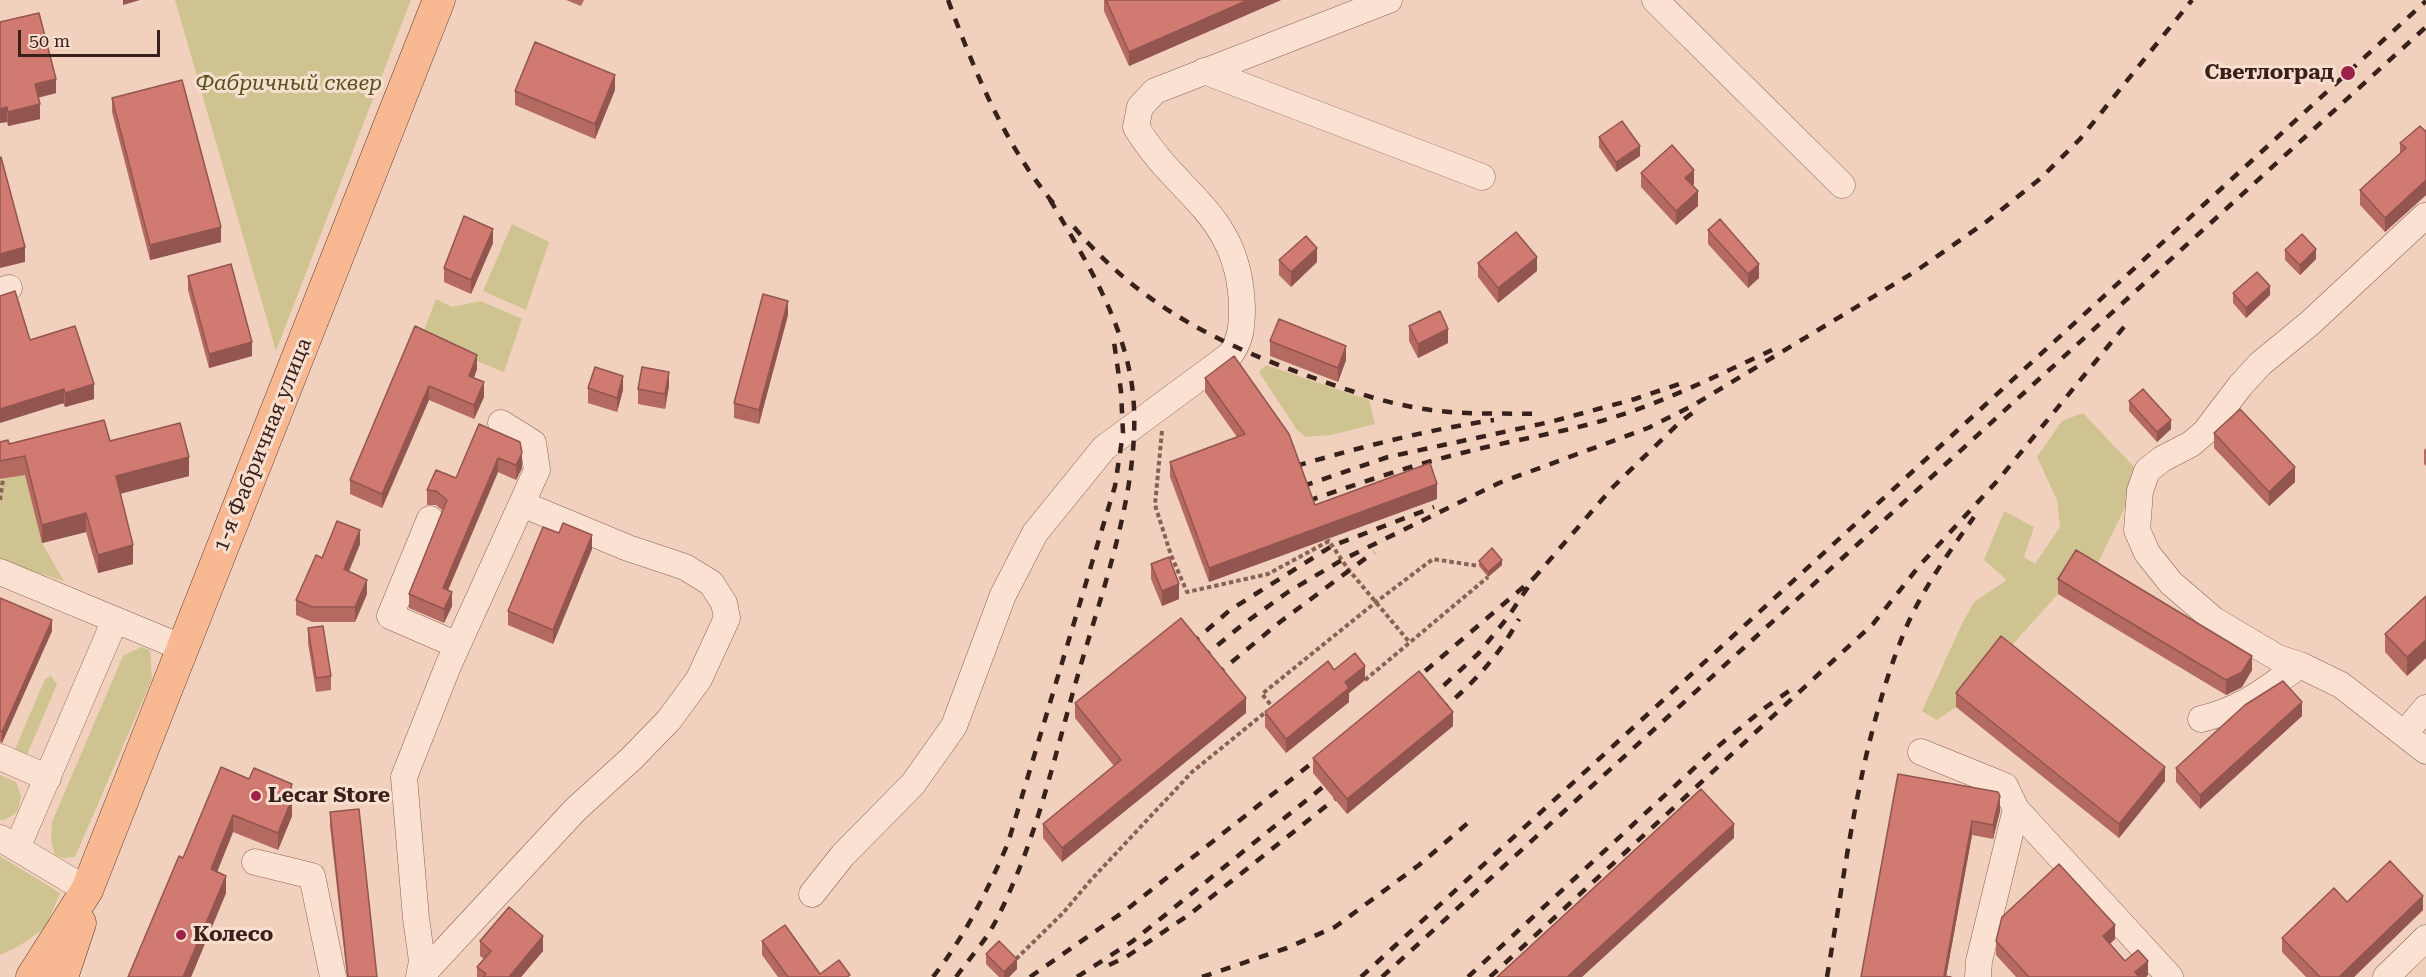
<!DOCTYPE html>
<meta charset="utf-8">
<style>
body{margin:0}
#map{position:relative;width:2426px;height:977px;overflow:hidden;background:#f1d1bd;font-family:"Roboto Serif",serif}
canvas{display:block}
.scale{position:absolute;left:18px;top:30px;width:142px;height:27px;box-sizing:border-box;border:3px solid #38201b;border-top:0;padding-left:8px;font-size:18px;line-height:21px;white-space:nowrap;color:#38201b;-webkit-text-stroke:4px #f8dece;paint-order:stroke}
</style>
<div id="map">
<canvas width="2426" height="977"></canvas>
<div class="scale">50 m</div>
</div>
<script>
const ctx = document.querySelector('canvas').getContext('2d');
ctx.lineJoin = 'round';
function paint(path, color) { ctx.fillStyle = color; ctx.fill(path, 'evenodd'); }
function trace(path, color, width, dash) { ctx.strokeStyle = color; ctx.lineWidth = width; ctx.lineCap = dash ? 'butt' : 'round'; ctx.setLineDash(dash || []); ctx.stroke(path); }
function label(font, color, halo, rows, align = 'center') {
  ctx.font = font + ' "Roboto Serif",serif'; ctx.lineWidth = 6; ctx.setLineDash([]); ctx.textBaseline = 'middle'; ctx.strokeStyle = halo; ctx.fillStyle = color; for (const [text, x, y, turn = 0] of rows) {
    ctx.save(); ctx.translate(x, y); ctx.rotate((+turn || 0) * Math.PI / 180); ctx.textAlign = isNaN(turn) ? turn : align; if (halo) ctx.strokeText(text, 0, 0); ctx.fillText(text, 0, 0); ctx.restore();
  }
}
const green = new Path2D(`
 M175,0H411L276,351Z
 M512,224L549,242L526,310L483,291Z
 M436,299L452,307L481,301L522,319L504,372L421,338Z
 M1266,365L1369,400L1375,424L1331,435L1305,437L1297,430L1259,372Z
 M2083,413L2135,468L2133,491L2095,569L2076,564L2058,594L2005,653L2001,650L1956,707L1937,720L1922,711L1961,626L1974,602L2007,580L1984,560L2004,511L2034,527L2024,557L2035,564L2060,527L2057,500L2037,457L2062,421Z
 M25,474L42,543L64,581L0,561V480Z
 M141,647L150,650L152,679L75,857L63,858L55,855L51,841L52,822L123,656Z
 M51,676L57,684L27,755L15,749L45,679Z
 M0,775L16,782L21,796L18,811L5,820H0Z
 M0,856L60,893L45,928L19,946L0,955Z`);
const path = new Path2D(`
 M1162,431L1155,505L1171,555L1187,592L1268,574L1329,541L1348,569L1410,643
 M0,500L3,479
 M1365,680L1488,577
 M1275,710L1262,694L1376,602L1433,559L1479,566
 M1016,959L1063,913L1090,881L1192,772L1267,711`);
const minor = new Path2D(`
 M1655,0L1842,185
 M1204,71L1482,177
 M2425,216L2310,323L2260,364L2240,386L2205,432L2191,444L2162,459L2147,471L2140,491L2137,530L2147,553L2171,583L2214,620L2278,658L2300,665L2341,685L2426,751
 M0,291L9,288
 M430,519L390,616L457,645
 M0,572L183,648
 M2201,719C2241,710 2267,689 2300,665
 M2404,734L2426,708
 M1921,752L2005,786L2016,809L2170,977
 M0,757L48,778
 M0,838L87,890
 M17,848L115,620
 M255,862L312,876L333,977
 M812,894L843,855L913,784L954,726L1003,595L1035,533L1104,448L1230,355C1241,340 1242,326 1242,308C1240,213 1178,197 1136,127L1140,107L1155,91L1389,0
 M419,977L422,961L416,918L404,777L448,666L537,470L533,443L501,423
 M420,977L576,809L631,759L669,720L699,679L727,618L724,603L711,583L685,567L628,548L522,504
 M1978,977L1979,961L2016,809
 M2386,977L2426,938`);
const major = new Path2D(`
 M32,977L87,890L439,0
 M62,977L80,923`);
const rail = new Path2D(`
 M948,0C975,72 1004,144 1054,204
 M1074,227C1139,305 1220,345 1314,378C1350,391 1385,403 1424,409C1461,415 1500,413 1538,414
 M1296,466C1361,447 1426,430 1494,420
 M1303,486L1388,457L1550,422L1635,399L1685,382
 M1308,501C1360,483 1412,465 1466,452C1513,440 1561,433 1608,419C1665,402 1718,375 1772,350
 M1191,644L1230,610L1332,546L1434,507
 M1202,658L1242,625L1288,592L1342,560L1499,483L1648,428L1692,406L1916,271L1986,222L2041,178L2080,139L2192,0
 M1216,675L1280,622L1374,552
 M1410,684L1534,578
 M1429,699L1478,654L1508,617L1534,578L1613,487L1679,423L1695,411
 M1440,711C1473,684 1498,657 1519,619
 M1109,965L1126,957L1190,914L1335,799
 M933,977C965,936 988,890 1008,843L1115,486L1123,433L1121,391L1114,342
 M956,977C967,962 979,948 989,933C1001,913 1011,889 1020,867C1043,809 1058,745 1075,685C1101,592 1147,475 1131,379C1119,312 1083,256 1049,198
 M1030,977L1126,910L1326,752
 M1077,977L1133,941L1324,786
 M1202,977L1287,948L1335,927L1419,865L1469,822
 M1361,977L2426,1
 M1382,977L2426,27
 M1468,977L1716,748L1766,707L1789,691
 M1490,977L1873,624L1920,565L1999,479L2128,322
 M1827,977C1847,861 1860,740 1905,630C1922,590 1949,552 1974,517`);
const wall = new Path2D(`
 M566,0H584L581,6Z
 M1104,0H1281L1129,66L1104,11Z
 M0,22L56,93L38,98L40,119L8,126L7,122L0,123Z
 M615,90L595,139L515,105V91Z
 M112,98L221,242L150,260L112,112Z
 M2426,130V195L2385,232L2360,205V190L2400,153V143Z
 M1599,137L1640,156L1616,172L1599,147Z
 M1641,173L1694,184L1692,185L1698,206L1676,225L1641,187Z
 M1708,230L1759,278L1748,288L1708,244Z
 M493,243L471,294L444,282V268Z
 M2285,250L2316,259L2300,275L2285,260Z
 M1279,260L1317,262L1291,287L1279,275Z
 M1478,263L1537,271L1498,303L1478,277Z
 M188,276L252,356L209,368L188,290Z
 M2233,293L2270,295L2246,318L2233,303Z
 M788,315L759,424L734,418V403Z
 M415,326L477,369L474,378L484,397L474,419L429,400L382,508L350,494V480Z
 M1409,326L1448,343L1418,358L1409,341Z
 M30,340L94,399L65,407Z
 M1270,341L1346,360L1338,382L1270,356Z
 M1205,378L1315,505L1437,499L1209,582L1170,477V462L1237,437L1205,392Z
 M669,386L665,409L638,404V389Z
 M588,388L623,390L617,412L588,403Z
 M2129,401L2171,429L2157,442L2129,411Z
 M479,424L522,468L516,480L498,472L448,590L452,606L444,623L409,608V594L443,511L436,505H427V490L456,478Z
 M2214,433L2295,482L2269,506L2214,448Z
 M110,441L189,476L120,493L133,564L98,573L86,532L42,543L25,475L0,479V442L9,444Z
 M2426,448V466L2424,464V450Z
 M360,544L349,571L367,594L355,622H312L296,615V600L322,558Z
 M592,549L553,644L508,625V611Z
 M1479,561L1502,565L1488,577L1479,566Z
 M1151,564L1179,599L1162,606L1151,579Z
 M2058,579L2252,670L2242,687L2226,695L2058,594Z
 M2426,596V658L2407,676L2385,652V634Z
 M0,598L52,631L2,743L0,742Z
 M308,628L331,676V690L316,692L308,643Z
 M1334,670L1365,680L1349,693V702L1286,753L1265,727V712Z
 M1956,693L2165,781L2119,838L1956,707Z
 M1075,703L1246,713L1062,862L1043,838V824L1114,766L1075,718Z
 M2302,716L2200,809L2176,782V768Z
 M1453,726L1347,814L1313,773V758Z
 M1898,774L2000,811L1993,839L1972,835L1946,976L1861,977Z
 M249,779L292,784V816L278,850L233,832L217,872L226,893L191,977H128L183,858Z
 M330,812L377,977H347L330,826Z
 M2347,902L2423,910L2354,977H2306L2282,952V938Z
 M2115,939L2110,944L2125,961L2148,975L2146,977H2016L1996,955V941Z
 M480,941L543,951L521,977H477V967L484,959L480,956Z
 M762,941L820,974L850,977H778L762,955Z
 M986,954L1017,969L1009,977H999L986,964Z`);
const shadedWall = new Path2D(`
 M123,0H140L123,5Z
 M1248,0H1281L1129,66V52Z
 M615,75V90L595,139V124Z
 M56,79V93L35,98V84Z
 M40,104V119L8,126V112Z
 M7,107V122L0,123V109Z
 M1640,146V156L1616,172V162Z
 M1694,170V184L1685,192V178Z
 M2426,180V195L2385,232V218Z
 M1698,191V206L1676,225V211Z
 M221,227V242L150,260V245Z
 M493,229V243L471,294V280Z
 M25,247V262L0,268V254Z
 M1317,248V262L1291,287V272Z
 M2316,249V259L2300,275V265Z
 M1537,257V271L1498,303V288Z
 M1759,264V278L1748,288V274Z
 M2270,286V295L2246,318V308Z
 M788,301V315L759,424V410Z
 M1448,329V343L1418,358V344Z
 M252,342V356L209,368V354Z
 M1346,346V360L1338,382V368Z
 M477,355V369L469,390V376Z
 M669,372V386L665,409V394Z
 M623,376V390L617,412V398Z
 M484,382V397L474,419V405Z
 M94,384V399L65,407V393Z
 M429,386V400L382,508V494Z
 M64,389V403L0,423V409Z
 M2171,420V429L2157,442V432Z
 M522,453V468L516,480V465Z
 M189,457V476L116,495V476Z
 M498,458V472L443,602V588Z
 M2295,467V482L2269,506V492Z
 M1437,484V499L1209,582V568Z
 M86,513V532L42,543V525Z
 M360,530V544L344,583V569Z
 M592,535V549L553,644V630Z
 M133,545V564L98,573V555Z
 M1502,560V565L1488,577V572Z
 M367,580V594L355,622V607Z
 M1179,584V599L1162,606V591Z
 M452,592V606L444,623V609Z
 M52,620V631L2,743V732Z
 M2426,640V658L2407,676V657Z
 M2252,656V670L2242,687L2226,695V680Z
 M1365,666V680L1349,693V702L1286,753V739L1345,682Z
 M1246,698V713L1062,862V848Z
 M2302,702V716L2200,809V795Z
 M1453,712V726L1347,814V799Z
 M2165,767V781L2119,838V824Z
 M292,784V816L278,850V833L287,797Z
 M2000,796V811L1993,839V825Z
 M233,815V832L211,887V869Z
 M1972,821V835L1946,977H1944Z
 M1734,824V838L1582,977H1567Z
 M226,876V893L191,977H183Z
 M2423,896V910L2354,977H2339Z
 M2115,925V939L2103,950V936Z
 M543,936V951L521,977H509Z
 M1017,959V969L1009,977H1004V972Z
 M2148,961V975L2146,977H2135V972Z`);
const building = new Path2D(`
 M1106,0H1248L1129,52Z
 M39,13L56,79L35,84L40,104L8,112L7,107L0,109V22Z
 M535,42L615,75L595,124L515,91Z
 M182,80L221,227L150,245L112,98Z
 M1622,121L1640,146L1616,162L1599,137Z
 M2420,126L2425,131L2426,130V180L2385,218L2360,190L2406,148L2400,143Z
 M1672,145L1694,170L1685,178L1698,191L1676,211L1641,173Z
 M1,157L25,247L0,254V158Z
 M464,216L493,229L471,280L444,268Z
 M1720,219L1759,264L1748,274L1708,230Z
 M1516,232L1537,257L1498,288L1478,263Z
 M2302,234L2316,249L2300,265L2285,250Z
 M1306,236L1317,248L1291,272L1279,260Z
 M231,264L252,342L209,354L188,276Z
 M2257,272L2270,286L2246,308L2233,293Z
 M15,291L30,340L75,326L94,384L65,393L64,389L0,409V296Z
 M763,294L788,301L759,410L734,403Z
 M1440,311L1448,329L1418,344L1409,326Z
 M1279,319L1346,346L1338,368L1270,341Z
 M415,326L477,355L469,376L484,382L474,405L429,386L382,494L350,480Z
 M1234,356L1289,434L1315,505L1430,463L1437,484L1209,568L1170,462L1245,434L1205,378Z
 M595,367L623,376L617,398L588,388Z
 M642,367L669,372L665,394L638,389Z
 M2143,389L2171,420L2157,432L2129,401Z
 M2240,409L2295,467L2269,492L2214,433Z
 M104,420L110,441L180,423L189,457L116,476L133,545L98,555L86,513L42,525L25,456L0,461V442L8,440L9,444Z
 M479,424L520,442L522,453L516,465L498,458L443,588L452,592L444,609L409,594L447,500L436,491L427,490L436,470L456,478Z
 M337,521L360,530L344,569L367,580L355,607H312L296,600L316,555L322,558Z
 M563,523L592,535L553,630L508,611L543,527L559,533Z
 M1492,548L1502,560L1488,572L1479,561Z
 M2076,550L2252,656L2242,672L2226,680L2058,579Z
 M1169,557L1179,584L1162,591L1151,564Z
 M2426,596V640L2407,657L2385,634Z
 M0,598L52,620L2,732L0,731Z
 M1181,618L1246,698L1062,848L1043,824L1121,760L1075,703Z
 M323,626L331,676L316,678L308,628Z
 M2001,636L2165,767L2119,824L1956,693Z
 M1355,653L1365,666L1345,682L1349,688L1286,739L1265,712L1328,661L1334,670Z
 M1419,671L1453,712L1347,799L1313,758Z
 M2283,681L2302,702L2200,795L2176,768L2245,705Z
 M221,767L249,779L254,768L292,784L287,797L292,799L278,833L233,815L211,869L226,876L183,977H128L179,856L183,858Z
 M1898,774L1998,792L2000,796L1993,825L1972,821L1944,976L1951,977H1861Z
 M1701,789L1734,824L1567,977H1497Z
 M359,809L377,977H348L330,812Z
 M2390,861L2423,896L2339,977H2320L2282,938L2334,888L2347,902Z
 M2059,864L2115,925L2103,936L2125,961L2138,950L2148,961L2135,972L2139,977H2029L1996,941L2002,917Z
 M509,907L543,936L509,977H483L486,974L477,967L491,951L480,941Z
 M785,925L820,974L839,960L850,975L847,977H788L762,941Z
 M999,941L1017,959L1004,972L986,954Z`);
const markers = [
 [2348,73,8,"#9d2149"],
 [256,796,6,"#9d2149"],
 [181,935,6,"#9d2149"]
];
const poiNames = [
 ["Светлоград",2334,73,"right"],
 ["Lecar Store",268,796],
 ["Колесо",193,935]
];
const parkNames = [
 ["Фабричный сквер",289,84]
];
const streetNames = [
 ["1-я Фабричная улица",263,445,-68]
];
paint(green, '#cfc391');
trace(minor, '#8a6155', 27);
trace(major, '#57312a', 33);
trace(path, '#8a6155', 4, [4.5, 3]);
trace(minor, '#fbe1d1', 26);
trace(major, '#f7b892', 32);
trace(rail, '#38201b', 4.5, [10, 10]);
paint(wall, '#b46961');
paint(shadedWall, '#92554f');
paint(building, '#d17a71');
trace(building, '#92554f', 1.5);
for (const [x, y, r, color] of markers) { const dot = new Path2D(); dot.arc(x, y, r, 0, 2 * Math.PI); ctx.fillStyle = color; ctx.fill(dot); trace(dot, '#f8dece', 2); }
label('bold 21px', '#38201b', '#f8dece', poiNames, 'left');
label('italic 21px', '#565220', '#f8dece', parkNames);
label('21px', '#38201b', '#f8dece', streetNames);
</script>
